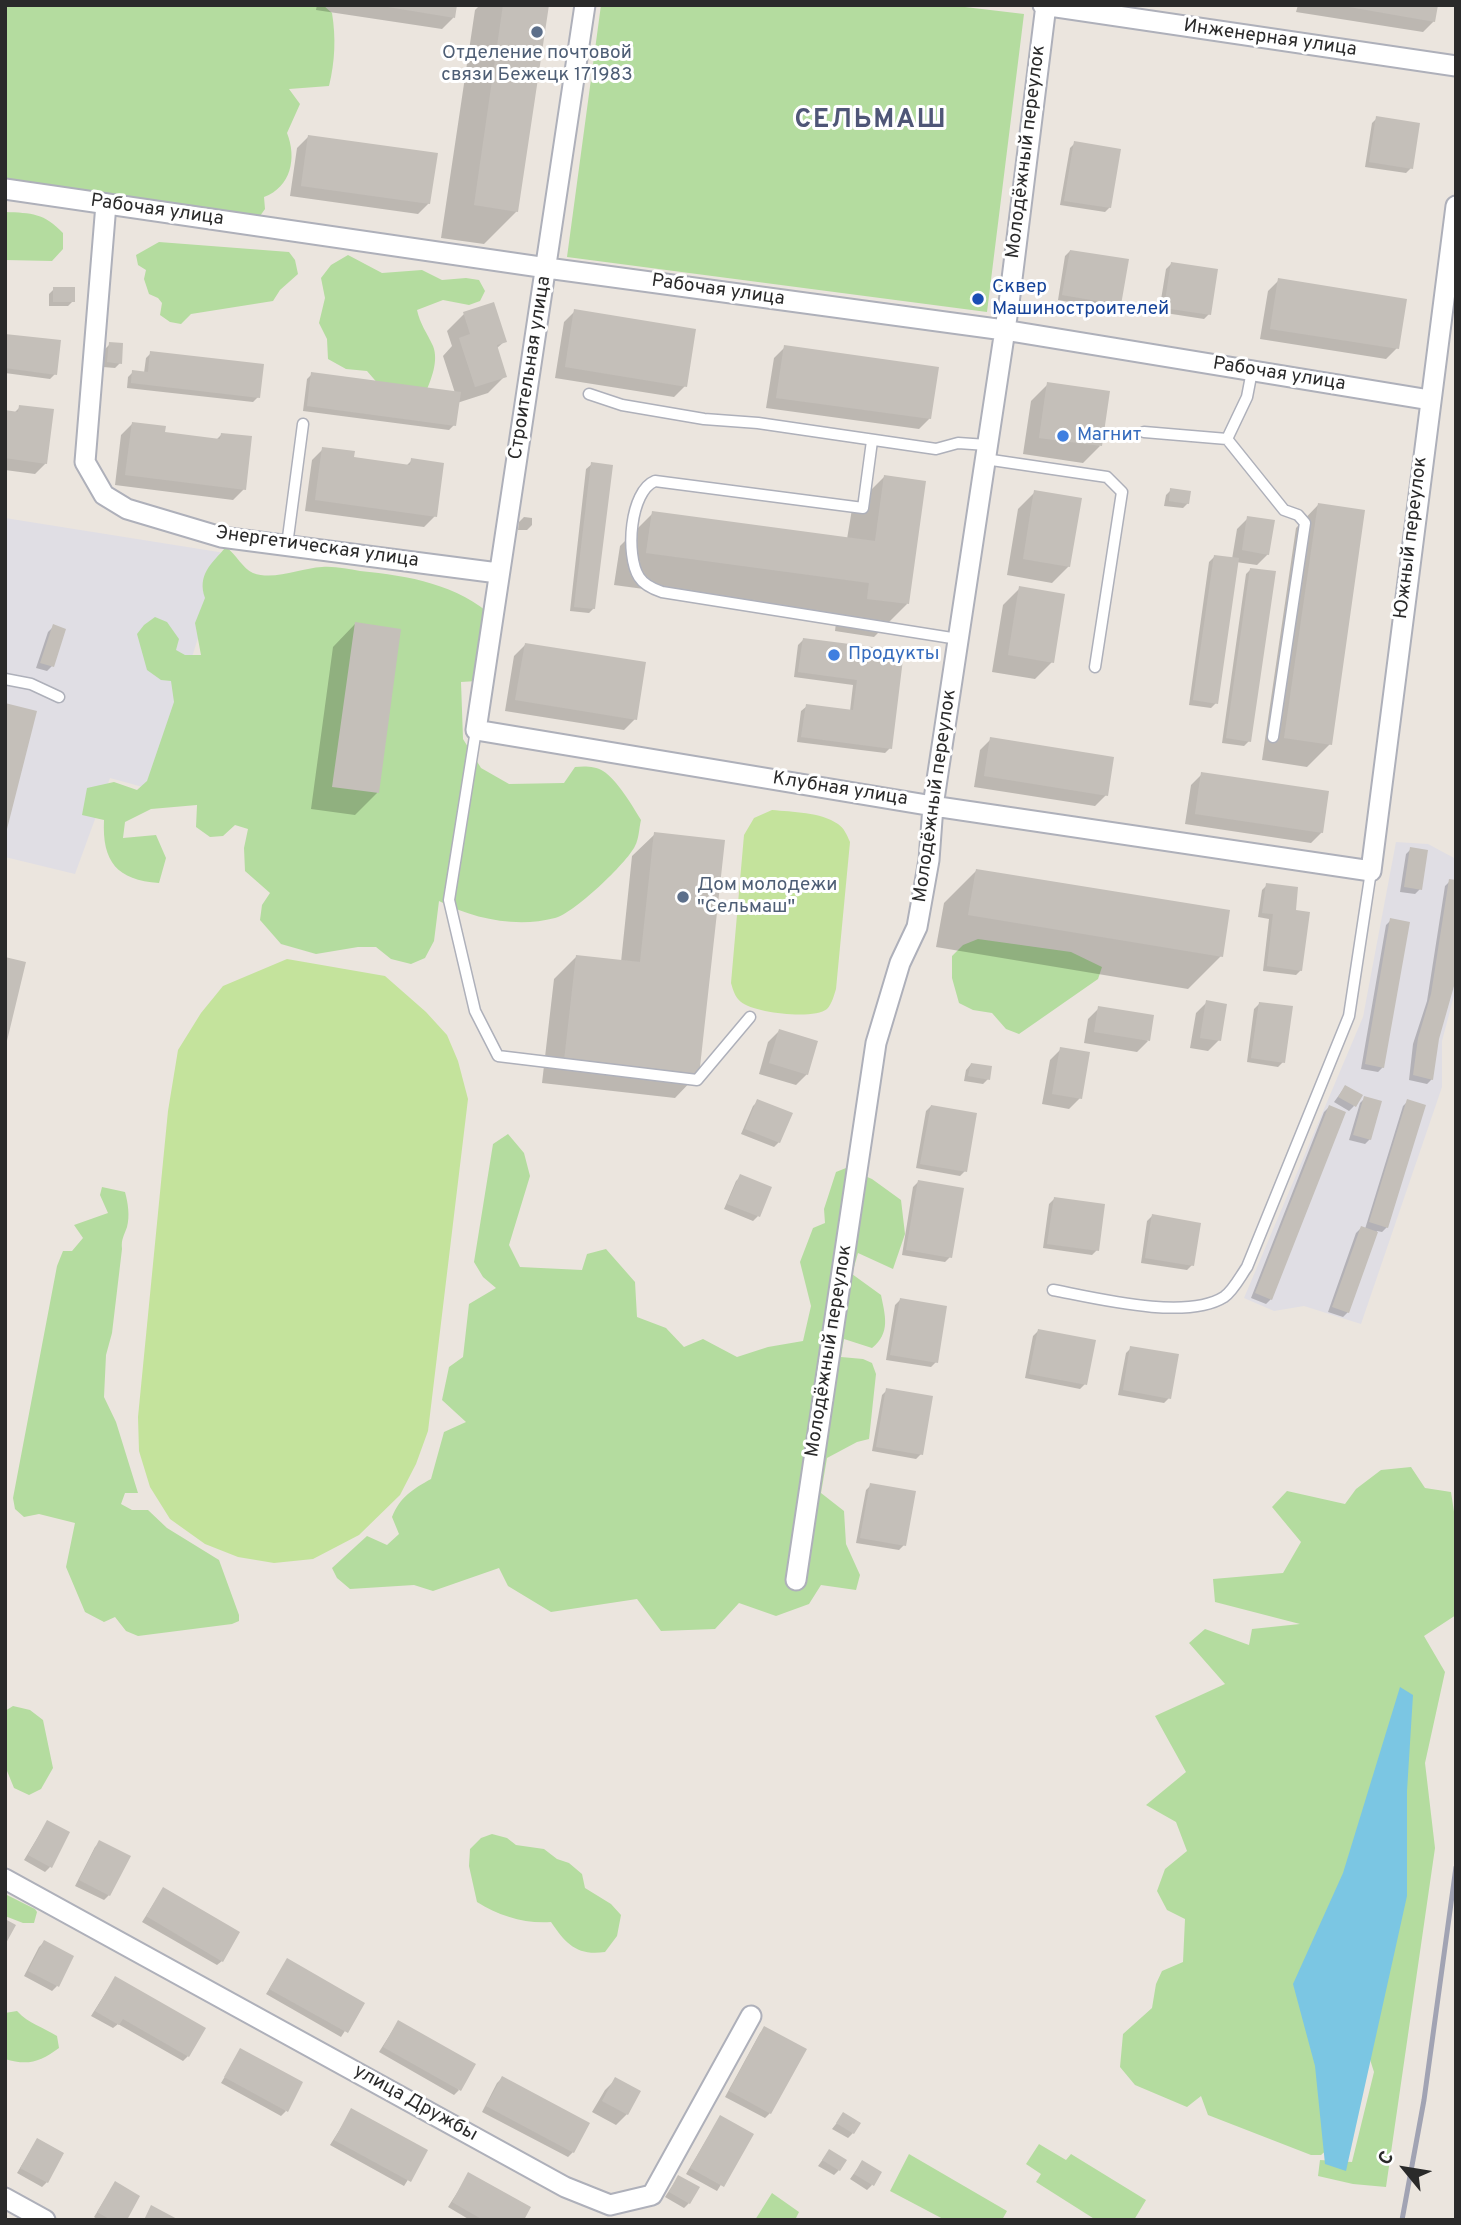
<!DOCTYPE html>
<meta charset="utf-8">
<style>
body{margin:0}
#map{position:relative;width:1461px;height:2225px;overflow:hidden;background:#ebe5de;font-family:Overpass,sans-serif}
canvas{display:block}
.frame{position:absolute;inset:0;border:7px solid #2a2a2a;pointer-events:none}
.north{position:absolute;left:1370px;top:2134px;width:70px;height:70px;-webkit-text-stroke:5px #fff;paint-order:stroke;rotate:300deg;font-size:19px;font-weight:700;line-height:28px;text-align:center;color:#2a2a2a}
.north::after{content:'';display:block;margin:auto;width:24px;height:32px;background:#2a2a2a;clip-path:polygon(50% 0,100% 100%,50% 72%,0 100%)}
</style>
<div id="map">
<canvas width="1461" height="2225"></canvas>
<div class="frame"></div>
<div class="north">С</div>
</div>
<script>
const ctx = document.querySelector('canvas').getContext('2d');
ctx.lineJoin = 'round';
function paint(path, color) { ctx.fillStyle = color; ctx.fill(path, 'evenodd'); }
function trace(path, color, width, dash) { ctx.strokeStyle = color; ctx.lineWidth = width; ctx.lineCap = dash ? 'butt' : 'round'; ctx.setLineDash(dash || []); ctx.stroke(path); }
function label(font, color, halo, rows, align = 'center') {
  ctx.font = font + ' Overpass,sans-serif'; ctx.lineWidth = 6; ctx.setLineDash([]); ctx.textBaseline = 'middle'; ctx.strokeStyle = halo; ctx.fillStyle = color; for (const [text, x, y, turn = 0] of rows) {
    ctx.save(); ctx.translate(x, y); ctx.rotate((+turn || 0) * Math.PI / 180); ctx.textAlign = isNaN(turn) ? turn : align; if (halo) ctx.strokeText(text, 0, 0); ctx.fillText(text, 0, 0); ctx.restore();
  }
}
const industrial = new Path2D(`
 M5,518L225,553L150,789L110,778L75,874L5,857Z
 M1396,842L1428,844L1456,859V988L1442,1041V1087L1361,1324L1304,1306L1274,1311L1244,1298L1363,1017Z`);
const green = new Path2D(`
 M5,5H323L332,13C336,38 335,61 329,86L289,89L300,104L287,133C297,158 291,187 264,197L265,209L260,216L5,181Z
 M601,5H948L1024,14L987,312L567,257Z
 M5,212C32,213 44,213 63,233V249L52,261L5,260Z
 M159,242L289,252L295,260L298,274L280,290L273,301L191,314L181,324L170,322L160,315L162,303L158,298L149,294L144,279L146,270L138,265L136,255Z
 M348,255L382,273L422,270L442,280L466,278L479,280L485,291L480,301L469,305L443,300L417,310C420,324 427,333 433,346C439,361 431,380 425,394L386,393L367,371L346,369L328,359L327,339L319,323L325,298L321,278L331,265Z
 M226,547C236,554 243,569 253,573C274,581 301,568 322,567C335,566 348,569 360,571C410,576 457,584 495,618L477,681L461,682L463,739L481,768L509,784L564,783L575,767C584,766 595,766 603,771C617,780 632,805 641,820C639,828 639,839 635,846C627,863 573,914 555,918C517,928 473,919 439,901L434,941L425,958L411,964L391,959L376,947H358L316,954L281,944L260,920L262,905L270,893L245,871L244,848L248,829L235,825L223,836L210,837L196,827L197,805L151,809L125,822L123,838L156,835L166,858L159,883C117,880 102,862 104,820L82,815L87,788L114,782L137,790L147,781L174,702L171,681L161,680L147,670L137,634L144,625L155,617L167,622L179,639L176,650L185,655H201L195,623L205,598C197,575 211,564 226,547Z
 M978,939L1071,952L1102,967L1098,979L1019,1034L1006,1029L992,1013L973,1010L959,1003L952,978V956L963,945Z
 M508,1134L524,1153L530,1176L509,1245L520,1267L582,1270L587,1254L606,1249L635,1282L637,1317L666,1328L684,1347L703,1339L737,1357L768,1347L803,1341L811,1306L800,1262L813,1228L825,1223L824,1209L836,1172L846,1168L872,1179L901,1200L905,1234L893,1269L858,1253L852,1274L881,1295C885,1315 891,1333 872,1348L844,1339L841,1357L863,1359L872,1363L876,1374L869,1439L857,1442L827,1458L821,1493L844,1511L846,1544L860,1575L856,1590L821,1585L809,1604L776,1616L739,1603L715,1629L661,1631L637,1599L551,1612L508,1586L499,1568L433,1591L414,1585L350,1589L337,1578L332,1568L367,1536L387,1545L399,1534L392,1517C400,1497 413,1489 431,1479L444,1432L466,1422L442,1400L449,1367L463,1357L469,1304L496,1288L483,1277L474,1262L493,1144Z
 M102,1187L125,1192C128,1203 130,1216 127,1227C124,1236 121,1239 122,1249L112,1333L106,1355L104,1397L116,1422L138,1493H125L121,1504L132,1510H148L167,1528L219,1560L239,1615V1621L232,1624L138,1636L126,1631L115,1617L104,1622L85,1612L66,1567L75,1523L39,1514L24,1517L15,1509L13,1498L57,1266L63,1251H72L83,1238L74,1225L108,1213L100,1195Z
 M1411,1467L1425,1488L1451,1492L1456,1525V1615L1424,1636L1445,1672L1425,1763L1435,1848L1386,2187L1353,2184L1318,2176L1320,2160L1352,2162L1374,2072L1359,2025L1329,2148L1321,2155H1311L1208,2115L1201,2096L1187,2107L1135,2085L1120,2067L1123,2034L1152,2008L1156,1984L1162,1971L1183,1962L1185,1919L1167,1910L1157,1891L1165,1869L1187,1851L1176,1822L1146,1805L1186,1772L1155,1716L1225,1684L1189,1643L1205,1629L1249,1645L1252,1629L1300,1624L1215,1602L1213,1579L1283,1573L1301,1542L1272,1507L1287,1491L1345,1504L1356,1489L1381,1470Z
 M13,1706L30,1710L43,1720L53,1768L41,1789L29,1795L14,1788L5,1766L7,1736L5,1711Z
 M492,1834L507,1838L516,1845L544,1849L557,1859L569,1863L582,1874L585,1888L611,1904L621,1915L617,1936L605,1952C577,1956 566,1944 551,1922C525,1924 499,1916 477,1902L469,1866L470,1849L481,1838Z
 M5,1894L35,1909L37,1912L34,1923H23L5,1916Z
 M17,2011C29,2024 43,2027 57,2036L59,2048C40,2062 28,2066 5,2059V2013Z
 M1039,2144L1066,2160L1071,2154L1146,2200L1134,2220H1096L1036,2182L1041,2174L1026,2164Z
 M909,2154L1007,2211L1002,2220H945L890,2191Z
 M772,2193L799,2212L795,2220H755Z`);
const pitch = new Path2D(`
 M772,810C792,812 821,812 838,824C844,828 847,835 850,842L836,989C834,995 832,1004 827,1009C814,1020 754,1013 741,1002C735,997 733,990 731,983L744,835L754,818Z
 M287,959L385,976L426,1012L447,1035L458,1061L468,1099L428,1431L416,1464L400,1495L359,1535L313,1559L274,1563L238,1557L205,1544L170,1519L150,1487L139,1451L138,1417L168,1111L178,1050L201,1013L223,986Z`);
const water = new Path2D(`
 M1400,1687L1413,1695L1407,1791V1896L1346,2171L1325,2164L1315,2066L1293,1984L1343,1873Z`);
const shadow = new Path2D(`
 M317,5H455L453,18L442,29L316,10Z
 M480,5H547L517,211L484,244L441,238L475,10Z
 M1298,5H1436L1434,21L1423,32L1296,12Z
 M1377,118L1411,168L1406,173L1365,167L1372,123Z
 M308,137L429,203L418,214L290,196L297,148Z
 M1075,143L1110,207L1105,212L1060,205L1070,148Z
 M1070,251L1120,304L1115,310L1058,300L1065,256Z
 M1171,264L1209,314L1204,319L1159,312L1166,269Z
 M1279,280L1397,348L1386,359L1260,339L1268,291Z
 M54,289L73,301L68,306H49V294Z
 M575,311L685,386L674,397L555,378L564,322Z
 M464,314L505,341L496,349L505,376L488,393L457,403L454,425L449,430L303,411L307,379L312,374L455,393L443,356L452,346L447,331Z
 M5,335L55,374L50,379L5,373Z
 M110,344L120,363L115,368L103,367L105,349Z
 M785,347L930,418L919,429L766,408L774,358Z
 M151,353L258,397L253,402L127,388L128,377L133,372L144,373L146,358Z
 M1048,384L1100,446L1083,463L1023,454L1031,401Z
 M20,407L46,463L35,474L5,470V412L14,413Z
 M132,424L164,434L216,440L222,434L244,489L233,500L115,485L121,435Z
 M323,449L352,459L406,466L412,460L435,516L424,527L305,511L312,460Z
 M592,464L594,608L589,613L570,611L586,469Z
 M885,476L907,604L874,637L835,631L837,615L614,585L620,546L653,513L847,539L852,509Z
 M1171,490L1188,503L1183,508L1164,506L1166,495Z
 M1035,492L1069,566L1052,583L1007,575L1018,509Z
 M1318,505L1330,744L1307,767L1262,760L1296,528Z
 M524,517L532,518V525L527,530H518L519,522Z
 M1248,518L1268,554L1257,565L1236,562L1216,703L1211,708L1189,705L1209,562L1214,557L1232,559L1237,529Z
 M1251,569L1249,741L1244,746L1222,743L1246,574Z
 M1020,588L1052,662L1035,679L992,672L1003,605Z
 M355,624L377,793L355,815L311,809L333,647Z
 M53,627L52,666L47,671L36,668L48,632Z
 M803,640L902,652L890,748L885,753L797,742L801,711L807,706L850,711L853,685L794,677L798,645Z
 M525,645L635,719L624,730L505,711L514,656Z
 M991,739L1106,795L1095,806L974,787L980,750Z
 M1202,774L1322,832L1311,843L1185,824L1191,785Z
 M655,834L697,1075L675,1098L542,1083L554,979L576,957L621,962L632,856Z
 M1411,849L1420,889L1415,894L1400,892L1406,854Z
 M977,870L1221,956L1188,989L936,947L944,903Z
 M1450,881L1437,1039L1432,1079L1427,1084L1409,1080L1413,1044L1427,1001L1445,886Z
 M1267,885L1301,970L1296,975L1263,971L1269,919L1258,917L1262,890Z
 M1391,920L1383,1067L1378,1072L1361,1069L1386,925Z
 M1207,1002L1219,1040L1208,1051L1190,1048L1196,1013Z
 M1259,1004L1283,1062L1278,1067L1247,1062L1254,1009Z
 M1099,1008L1148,1041L1137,1052L1084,1043L1088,1019Z
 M779,1031L807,1074L796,1085L759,1074L768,1042Z
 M1061,1049L1080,1098L1069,1109L1042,1104L1050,1060Z
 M971,1064L988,1079L983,1084L964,1081L966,1070Z
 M1345,1087L1354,1106L1349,1111L1334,1102Z
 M1365,1098L1370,1139L1365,1144L1349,1140L1360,1103Z
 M758,1101L790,1114L779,1142L774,1147L741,1134L753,1106Z
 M1408,1101L1387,1227L1382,1232L1377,1231L1348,1312L1343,1317L1328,1312L1356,1233L1361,1228L1365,1229L1403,1106Z
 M931,1106L965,1171L960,1176L916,1168L926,1111Z
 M1329,1107L1271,1299L1266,1304L1251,1298L1324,1112Z
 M741,1176L758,1216L753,1221L724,1209L736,1181Z
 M918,1182L950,1257L945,1262L902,1255L913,1187Z
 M1054,1199L1097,1250L1092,1255L1043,1248L1049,1204Z
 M1152,1216L1192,1265L1187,1270L1141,1263L1147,1221Z
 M900,1300L936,1362L931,1367L886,1360L895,1305Z
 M1038,1331L1085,1384L1080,1389L1025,1378L1033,1336Z
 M1131,1348L1169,1398L1164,1403L1118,1395L1126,1353Z
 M887,1390L921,1454L916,1459L872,1451L882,1395Z
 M871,1485L904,1545L899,1550L856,1543L866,1490Z
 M47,1822L50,1867L45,1872L24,1860Z
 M100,1842L109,1895L104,1900L75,1886L95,1847Z
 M163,1889L222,1961L217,1965L142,1922Z
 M44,1942L57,1986L52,1991L24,1976L39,1947Z
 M287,1961L363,2003L341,2037L266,1994Z
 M115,1978L188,2056L183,2061L118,2024L113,2028L91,2016Z
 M398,2022L459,2090L454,2095L379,2052Z
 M765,2028L770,2113L765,2118L725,2097L760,2033Z
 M241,2050L286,2111L281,2116L221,2083Z
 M502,2078L573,2152L568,2157L482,2112L497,2083Z
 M616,2079L627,2114L616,2125L592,2112L605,2090Z
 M352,2110L426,2151L404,2186L330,2145Z
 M843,2115L853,2133L848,2138L832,2129Z
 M720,2117L752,2135L717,2191L686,2174Z
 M37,2140L47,2182L42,2187L17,2173Z
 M829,2151L839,2170L834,2175L818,2166Z
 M862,2162L872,2185L867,2190L850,2179Z
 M469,2174L522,2220H470L448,2207Z
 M678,2177L689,2203L684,2208L665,2197Z
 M115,2183L125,2220H98L94,2217Z`);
const building = new Path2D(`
 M376,5H457L455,18Z
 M503,5H549L518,212L474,205Z
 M1338,5H1438L1435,22Z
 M1376,116L1420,123L1413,169L1369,162Z
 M308,135L438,153L430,204L301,186Z
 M1074,141L1121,149L1111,208L1064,201Z
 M1070,250L1129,259L1121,305L1062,295Z
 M1171,262L1218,269L1211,315L1164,308Z
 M1278,278L1407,299L1399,349L1270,329Z
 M53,287H75V302H53Z
 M494,302L507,342L497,345L507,377L475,387L459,338L470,334L463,312Z
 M574,309L696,329L687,387L565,367Z
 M5,334L61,340L57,375L5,368Z
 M109,342L123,343L122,364L107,362Z
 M784,345L939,367L931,419L776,398Z
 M150,351L264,364L260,398L131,383L132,370L148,372Z
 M311,372L461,392L456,426L307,406Z
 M1047,382L1110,391L1102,446L1039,438Z
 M19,405L54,409L47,464L5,458V410L18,412Z
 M132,422L166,426L165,432L220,439L221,433L252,436L246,490L125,475Z
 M322,447L355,451L354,457L410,465L411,458L444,463L437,517L315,500Z
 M591,462L613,465L595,609L574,607Z
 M884,475L926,481L909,604L867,599L869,583L646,553L652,511L875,541Z
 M1170,488L1191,491L1189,504L1169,501Z
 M1034,490L1082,498L1070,567L1023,559Z
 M1318,503L1365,510L1332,745L1284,738Z
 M1247,516L1275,520L1269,555L1242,550Z
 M1214,555L1239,558L1218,704L1193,700Z
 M1250,568L1276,571L1251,742L1226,738Z
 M1019,586L1065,594L1054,663L1008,655Z
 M355,622L401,629L379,793L332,787Z
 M53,624L66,629L54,667L40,663Z
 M803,638L904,651L892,749L801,737L806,704L853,710L857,680L798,672Z
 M525,643L646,662L637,720L515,700Z
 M5,703L37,711L6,833H5Z
 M990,737L1114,757L1108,796L984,776Z
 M1201,772L1329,791L1323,833L1195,814Z
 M654,832L725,840L699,1076L564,1061L576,955L640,962Z
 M1410,847L1428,850L1422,890L1404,887Z
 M976,869L1230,910L1223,957L968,915Z
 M1449,879L1456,880V979L1439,1039L1433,1080L1413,1075L1418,1038L1431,994Z
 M1266,883L1298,887L1296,910L1310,912L1302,971L1267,966L1273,914L1262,913Z
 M1390,918L1410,922L1384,1068L1365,1064Z
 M5,957L26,962L6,1045H5Z
 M1206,1000L1227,1004L1221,1041L1200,1038Z
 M1259,1002L1293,1006L1285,1063L1251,1058Z
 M1098,1006L1154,1015L1150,1041L1094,1032Z
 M779,1029L818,1041L808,1075L769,1063Z
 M1060,1047L1090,1052L1082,1099L1052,1094Z
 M971,1063L992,1066L990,1080L968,1076Z
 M1345,1085L1363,1095L1356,1107L1338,1097Z
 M1364,1096L1382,1101L1371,1140L1353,1135Z
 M757,1099L793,1113L780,1143L745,1129Z
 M1407,1099L1426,1105L1388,1228L1369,1222Z
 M931,1105L977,1113L967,1172L920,1164Z
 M1329,1105L1346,1112L1272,1300L1255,1293Z
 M740,1174L772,1187L760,1217L727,1204Z
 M918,1180L964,1188L952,1258L906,1250Z
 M1054,1197L1105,1204L1099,1251L1047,1244Z
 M1152,1214L1201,1223L1194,1266L1145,1258Z
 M1361,1226L1378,1232L1349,1313L1332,1307Z
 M900,1298L947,1306L938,1363L890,1355Z
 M1038,1329L1096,1340L1087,1385L1029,1374Z
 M1130,1346L1179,1354L1171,1399L1123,1390Z
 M886,1388L933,1396L923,1455L876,1447Z
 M870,1483L916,1491L906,1546L860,1538Z
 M47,1820L70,1832L52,1868L28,1855Z
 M99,1840L131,1856L110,1896L79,1880Z
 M163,1887L240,1932L223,1962L146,1916Z
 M5,1919L16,1925L5,1945Z
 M44,1940L74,1956L59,1987L28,1971Z
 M287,1958L365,2003L348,2033L269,1989Z
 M115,1976L206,2028L189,2057L123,2019L119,2025L95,2011Z
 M398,2020L476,2064L461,2091L383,2047Z
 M764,2026L807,2049L771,2114L729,2091Z
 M240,2048L303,2082L288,2112L224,2077Z
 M502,2076L590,2123L574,2153L486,2106Z
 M615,2077L641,2091L628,2115L602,2101Z
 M351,2108L428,2150L411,2182L334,2140Z
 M843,2112L861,2123L854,2134L836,2123Z
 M720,2115L754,2134L724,2187L690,2168Z
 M37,2138L64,2153L48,2183L20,2168Z
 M829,2149L847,2160L840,2171L822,2160Z
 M862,2160L882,2172L874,2186L854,2174Z
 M468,2172L531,2207L524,2220H483L452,2202Z
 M678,2175L700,2187L690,2204L669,2192Z
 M115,2181L140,2196L127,2220H111L97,2212Z
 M151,2205L179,2220H144Z`);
const lane = new Path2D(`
 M589,394L622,405L704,419L758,423L936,449L958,443L987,445
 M1144,432L1227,439L1247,397L1252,371
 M1227,439L1284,510L1298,515L1305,523L1273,737
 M872,441L863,508L655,481C630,491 625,555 639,577C644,585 653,589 662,592L958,639
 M985,459L1107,477L1122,492L1095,667
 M287,545L303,424
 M5,679L31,684L59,697
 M476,730L449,900L475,1011L498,1056L697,1080L750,1017
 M1053,1290C1095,1298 1186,1321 1224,1297C1233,1291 1240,1277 1247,1267L1349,1016L1371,871`);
const street = new Path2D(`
 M585,5L476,730L933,806L1371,871L1456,206
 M1043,5L1456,66
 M5,189L547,268L1004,330L1430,400
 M106,204L85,462L104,495L127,509L221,537L498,573
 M796,1580L876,1043L900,963L917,927L929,860L933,806L1009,303L1046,5
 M5,1879L565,2187L610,2205L652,2195L751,2016
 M5,2198L45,2220`);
const rail = new Path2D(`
 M1402,2220L1424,2100L1456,1867`);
const markers = [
 [537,32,7,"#5c6f8a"],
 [978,299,7,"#1a4fb4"],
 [1063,436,7,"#3f7fe0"],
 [834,655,7,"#3f7fe0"],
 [683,897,7,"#5c6f8a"]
];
const streetNames = [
 ["Инженерная улица",1270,39,8],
 ["Молодёжный переулок",1027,152,-83],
 ["Рабочая улица",157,211,8],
 ["Рабочая улица",718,291,8],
 ["Строительная улица",531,368,-81],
 ["Рабочая улица",1279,375,9],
 ["Южный переулок",1412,538,-83],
 ["Энергетическая улица",317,548,8],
 ["Клубная улица",840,790,9],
 ["Молодёжный переулок",936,796,-82],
 ["Молодёжный переулок",830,1351,-81],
 ["улица Дружбы",415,2104,29]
];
const serviceNames = [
 ["Отделение почтовой",537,54],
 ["связи Бежецк 171983",537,76],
 ["Дом молодежи",697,886,"left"],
 ["\"Сельмаш\"",697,908,"left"]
];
const transitNames = [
 ["Сквер",992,288],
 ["Машиностроителей",992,310]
];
const shopNames = [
 ["Магнит",1077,436],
 ["Продукты",848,655]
];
const districtNames = [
 ["СЕЛЬМАШ",871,122]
];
paint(industrial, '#e0dee4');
paint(green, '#b4dc9f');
paint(pitch, '#c4e39c');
paint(water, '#7bc6e3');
paint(shadow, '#0003');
paint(building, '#c4bfb9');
trace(lane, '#aeb0ba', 13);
trace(street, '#aeb0ba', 23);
trace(lane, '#fff', 10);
trace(street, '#fff', 19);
trace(rail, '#a1a3b3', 5);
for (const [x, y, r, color] of markers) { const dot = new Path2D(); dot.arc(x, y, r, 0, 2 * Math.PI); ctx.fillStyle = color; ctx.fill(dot); trace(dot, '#fff', 2.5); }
label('19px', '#2a2a2a', '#fff', streetNames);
label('19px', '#4e5e75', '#fff', serviceNames);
label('19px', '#164399', '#fff', transitNames, 'left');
label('19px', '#366cbe', '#fff', shopNames, 'left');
ctx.letterSpacing = '2px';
label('bold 26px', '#4f5677', '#fff', districtNames);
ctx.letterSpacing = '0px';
</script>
